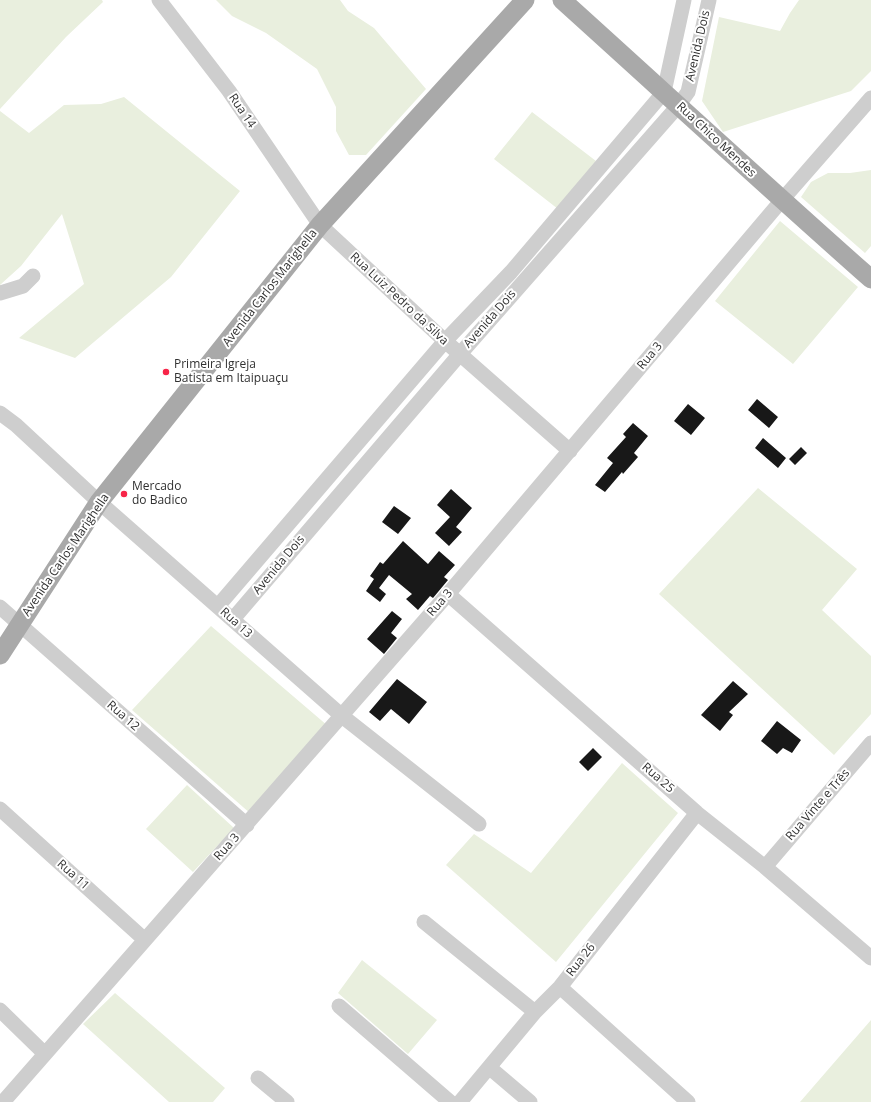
<!DOCTYPE html>
<meta charset="utf-8">
<style>
body{margin:0}
canvas{display:block;background:#fff}
</style>
<canvas width="871" height="1102"></canvas>
<script>
const ctx = document.querySelector('canvas').getContext('2d');
ctx.lineJoin = 'round';
function paint(path, color) { ctx.fillStyle = color; ctx.fill(path, 'evenodd'); }
function trace(path, color, width, dash) { ctx.strokeStyle = color; ctx.lineWidth = width; ctx.lineCap = dash ? 'butt' : 'round'; ctx.setLineDash(dash || []); ctx.stroke(path); }
function label(font, color, halo, rows, align = 'center') {
  ctx.font = font + ' "Open Sans",sans-serif'; ctx.lineWidth = 4; ctx.setLineDash([]); ctx.textBaseline = 'middle'; ctx.strokeStyle = halo; ctx.fillStyle = color; for (const [text, x, y, turn = 0] of rows) {
    ctx.save(); ctx.translate(x, y); ctx.rotate((+turn || 0) * Math.PI / 180); ctx.textAlign = isNaN(turn) ? turn : align; if (halo) ctx.strokeText(text, 0, 0); ctx.fillText(text, 0, 0); ctx.restore();
  }
}
const green = new Path2D(`
 M0,0H102L103,2L66,37L0,109Z
 M216,0H340L348,11L374,28L426,89L366,155H349L336,131V107L317,69L266,33L232,16Z
 M799,0H871V71L851,91L723,132L702,101L719,17L780,31L790,13Z
 M124,97L240,191L171,277L75,358L19,338L84,284L62,214L21,266L0,285V111L29,133L64,105L101,104Z
 M532,112L596,161L558,209L494,159Z
 M871,170V246L865,253L801,197L811,182L828,173H850Z
 M780,221L858,287L793,364L715,301Z
 M758,488L857,569L822,610L871,656V714L834,755L659,594Z
 M211,626L328,726L251,814L132,710Z
 M622,763L678,813L556,962L446,865L474,834L531,873Z
 M187,785L234,828L193,872L146,829Z
 M362,960L437,1020L408,1054L338,993Z
 M115,993L225,1088L213,1102H169L83,1024Z
 M871,1020V1102H800Z`);
const building = new Path2D(`
 M757,399L778,417L769,428L748,410Z
 M688,404L705,418L691,435L674,421Z
 M633,423L648,436L634,453L638,457L623,474L622,472L605,492L595,485L613,463L607,458L626,437L623,434Z
 M763,438L786,458L778,468L755,448Z
 M801,447L807,453L795,465L789,459Z
 M451,489L472,508L456,527L462,532L449,546L435,533L450,517L437,505Z
 M394,506L411,518L398,534L382,522Z
 M403,541L428,564L439,551L455,565L444,577L448,580L433,598L430,596L418,610L406,599L412,594L389,575L379,588L386,594L380,602L366,591L374,579L370,576L380,562L383,564Z
 M392,611L402,619L391,633L397,638L384,654L367,639Z
 M397,679L427,702L409,724L391,709L380,721L369,712Z
 M733,681L748,694L729,712L733,715L720,731L701,715Z
 M777,721L801,740L792,753L783,748L777,754L761,741Z
 M593,748L602,757L588,771L579,762Z`);
const minor = new Path2D(`
 M159,0L229,91L320,225L445,341L570,451
 M0,293L23,286L33,276
 M0,413L16,425L99,502L342,716L479,824
 M448,594L697,813L765,867L871,958
 M218,606L445,341L511,272L664,92L684,0
 M0,607L247,825
 M233,619L460,354L678,106L688,92L709,0
 M0,809L145,940
 M765,867L871,743
 M424,922L535,1012
 M560,987L688,1102
 M339,1006L450,1102
 M0,1010L45,1054
 M490,1068L530,1102
 M258,1078L287,1102
 M3,1102L448,594L782,200L871,98
 M460,1102L535,1012L560,987L697,813`);
const major = new Path2D(`
 M562,0C665,93 767,187 871,279
 M0,655L99,502L320,225L525,0`);
const markers = [
 [166,372,4,"#f72448"],
 [124,494,4,"#f72448"]
];
const streetNames = [
 ["Avenida Dois",698,46,-77],
 ["Rua 14",242,111,56],
 ["Rua Chico Mendes",716,140,43],
 ["Avenida Carlos Marighella",270,288,-52],
 ["Rua Luiz Pedro da Silva",399,299,43],
 ["Avenida Dois",490,319,-49],
 ["Rua 3",650,356,-50],
 ["Avenida Carlos Marighella",66,555,-56],
 ["Avenida Dois",279,565,-50],
 ["Rua 3",440,603,-49],
 ["Rua 13",236,623,42],
 ["Rua 12",123,716,41],
 ["Rua 25",658,778,41],
 ["Rua Vinte e Três",818,805,-49],
 ["Rua 3",227,847,-48],
 ["Rua 11",73,875,42],
 ["Rua 26",581,960,-52]
];
const poiNames = [
 ["Primeira Igreja",174,365],
 ["Batista em Itaipuaçu",174,379],
 ["Mercado",132,487],
 ["do Badico",132,501]
];
paint(green, '#e9efde');
paint(building, '#181818');
trace(minor, '#cecece', 15);
trace(major, '#a9a9a9', 19);
for (const [x, y, r, color] of markers) { const dot = new Path2D(); dot.arc(x, y, r, 0, 2 * Math.PI); ctx.fillStyle = color; ctx.fill(dot); trace(dot, '#fff', 1.5); }
label('12px', '#313131', '#fff', streetNames);
label('12px', '#313131', '#fff', poiNames, 'left');
</script>
